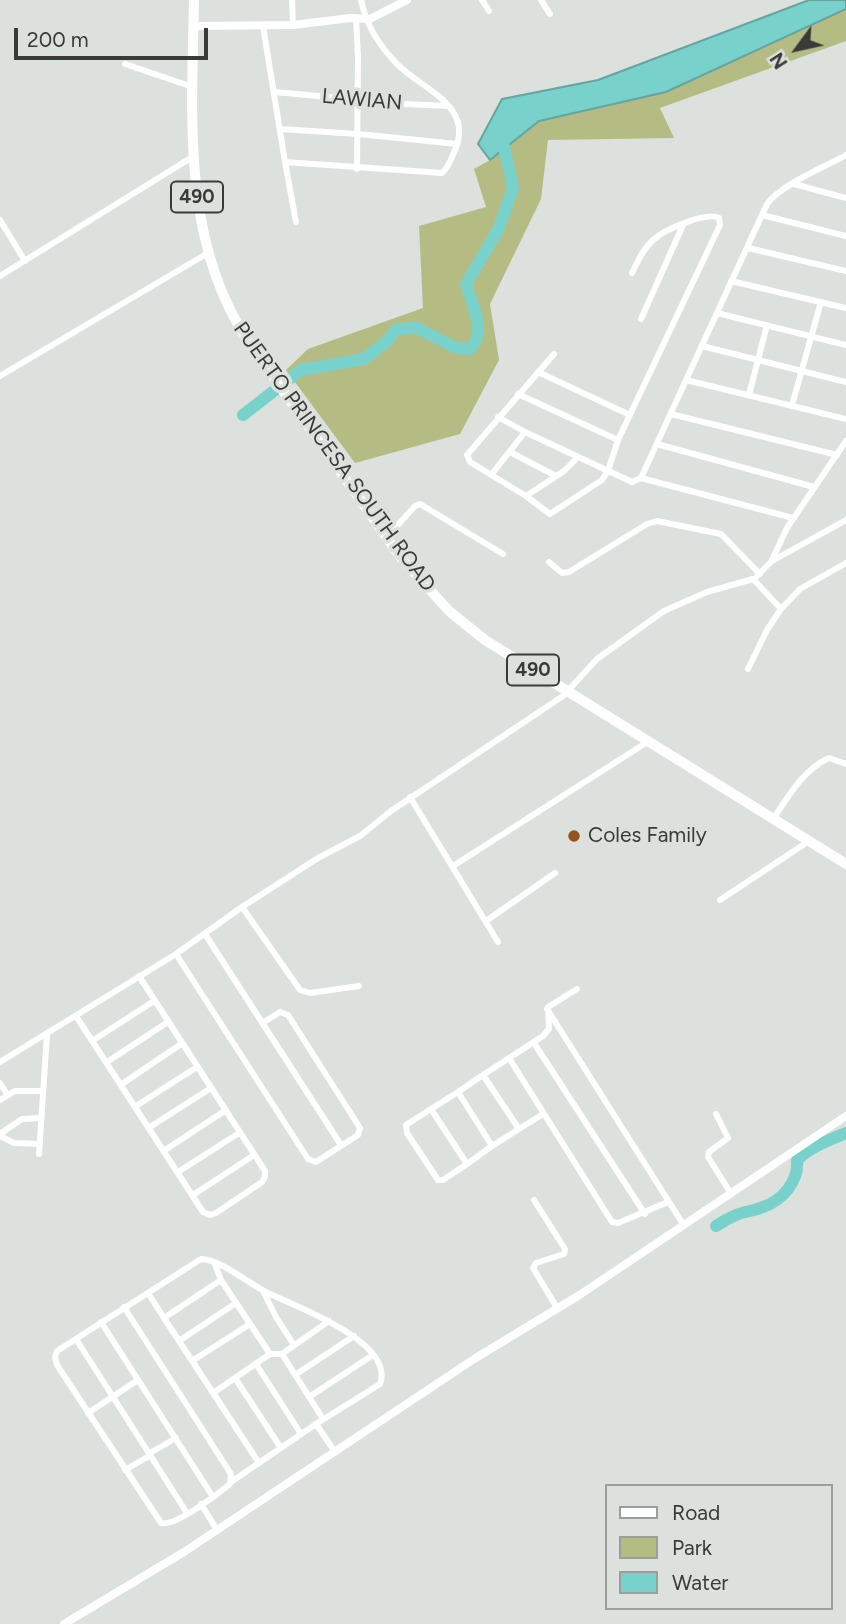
<!DOCTYPE html>
<style>
body{margin:0}
#map{position:relative;width:846px;height:1624px;overflow:hidden;background:#dce1dd;font-family:Figtree,sans-serif}
canvas{display:block}
.legend{position:absolute;left:605px;top:1484px;width:228px;height:126px;box-sizing:border-box;background:#dce1dd;border:2px solid #9b9f9b;margin:0;padding:9px 12px;list-style:none;font-size:21px;color:#393b39}
.legend li{display:flex;align-items:center;gap:14px;height:35px}
.legend b{width:35px;border:2px solid #9b9f9b}
.north{position:absolute;left:762px;top:14px;width:70px;height:70px;-webkit-text-stroke:5px #dce1dd;paint-order:stroke;rotate:237deg;font-size:19px;font-weight:700;line-height:28px;text-align:center;color:#393b39}
.north::after{content:'';display:block;margin:auto;width:24px;height:32px;background:#393b39;clip-path:polygon(50% 0,100% 100%,50% 72%,0 100%)}
.scale{position:absolute;left:14px;top:28px;width:194px;height:32px;box-sizing:border-box;border:4px solid #393b39;border-top:0;padding-left:9px;font-size:21px;line-height:24px;white-space:nowrap;color:#393b39;-webkit-text-stroke:5px #dce1dd;paint-order:stroke}
</style>
<div id="map">
<canvas width="846" height="1624"></canvas>
<ul class="legend">
<li><b style="height:9px;background:#fff"></b>Road</li>
<li><b style="height:19px;background:#b5bc83"></b>Park</li>
<li><b style="height:19px;background:#79d1cb"></b>Water</li>
</ul>
<div class="north">N</div>
<div class="scale">200 m</div>
</div>
<script>
const ctx = document.querySelector('canvas').getContext('2d');
ctx.lineJoin = 'round';
function paint(path, color) { ctx.fillStyle = color; ctx.fill(path, 'evenodd'); }
function trace(path, color, width, dash) { ctx.strokeStyle = color; ctx.lineWidth = width; ctx.lineCap = dash ? 'butt' : 'round'; ctx.setLineDash(dash || []); ctx.stroke(path); }
function label(font, color, halo, rows, align = 'center') {
  ctx.font = font + ' Figtree,sans-serif'; ctx.lineWidth = 7; ctx.setLineDash([]); ctx.textBaseline = 'middle'; ctx.strokeStyle = halo; ctx.fillStyle = color; for (const [text, x, y, turn = 0] of rows) {
    ctx.save(); ctx.translate(x, y); ctx.rotate((+turn || 0) * Math.PI / 180); ctx.textAlign = isNaN(turn) ? turn : align; if (halo) ctx.strokeText(text, 0, 0); ctx.fillText(text, 0, 0); ctx.restore();
  }
}
const green = new Path2D(`
 M846,9V41L660,108L674,138L548,140L541,199L490,304L499,360L460,434L355,463L286,370L308,349L423,308L419,226L486,207L474,169L490,160L539,121L666,92Z`);
const water = new Path2D(`
 M809,0H846V9L666,92L539,121L490,160L478,144L502,99L598,80Z`);
const river = new Path2D(`
 M243,415L301,370L364,359L387,341L396,329L417,328L456,348L470,349C487,332 472,304 466,284L498,230L513,188L501,133
 M716,1226C722,1222 729,1218 736,1215C745,1211 754,1211 763,1207C783,1200 799,1181 797,1160C810,1147 829,1140 846,1133`);
const minor = new Path2D(`
 M292,0L293,25
 M482,0L489,11
 M541,0L550,14
 M356,18L358,57L357,169
 M263,26L285,162L442,173C449,167 451,159 455,150C474,106 424,90 398,65C380,47 366,25 361,0
 M125,64L193,87
 M275,92L404,104L448,106
 M280,129L358,134L457,144
 M285,162L296,222
 M794,184L846,198
 M762,215L846,236
 M0,220L25,261
 M748,248L846,271
 M0,276L194,156
 M731,281L846,308
 M717,313L846,345
 M641,319L683,225
 M702,346L846,382
 M554,354L467,455L470,462L526,496L550,514L602,480L608,471L618,440L720,225L719,218C706,211 664,230 653,240C643,249 638,261 632,273
 M538,372L630,415
 M0,376L208,253
 M686,380L846,419
 M518,394L618,440
 M749,395L767,325
 M792,405L821,302
 M671,414L837,455
 M498,417L525,432L632,482L641,478L793,518
 M657,444L814,487
 M510,452L556,476
 M491,475L525,432
 M641,478L767,204C782,184 823,168 846,155
 M526,496L564,471L578,457
 M387,537L415,506L420,504L503,554
 M772,561L846,520
 M549,562L562,573L569,572L647,524L657,521L721,534L760,574
 M757,576L771,562L787,528L846,441
 M748,669L767,630L781,609
 M410,797L498,942
 M774,818C789,795 803,770 829,758L846,764
 M453,866L649,741
 M720,900L809,841
 M242,907L300,990L310,993L359,986
 M486,921L555,873
 M205,934L341,1145
 M176,954L308,1159L316,1162L358,1135L360,1128L288,1015L280,1012L264,1022
 M547,1009L683,1224
 M76,1016L203,1212L210,1215L216,1213L262,1182L265,1177V1171L139,976
 M92,1041L154,1001
 M534,1043L645,1214
 M509,1058L612,1222L618,1223L668,1202
 M0,1062L176,954L242,907L318,858L360,836L391,811L563,696L597,659L664,611L707,592L753,579L781,609L800,589L846,563
 M107,1062L168,1022
 M483,1075L458,1092L492,1146L519,1129
 M0,1083L7,1094
 M122,1084L181,1044
 M458,1092L431,1109L467,1164L492,1146
 M0,1100L15,1091H42
 M136,1106L197,1067
 M431,1109L406,1125L407,1133L438,1180H443L467,1164
 M543,1114L519,1129L483,1075L543,1036L549,1029L548,1007L577,989
 M716,1114L728,1138L709,1152L708,1157L730,1192
 M150,1127L211,1088
 M0,1134L22,1119L41,1118
 M0,1136L14,1143L39,1144
 M165,1150L226,1110
 M39,1154L47,1035
 M178,1172L239,1133
 M193,1195L254,1155
 M534,1200L565,1249L564,1254L536,1263L533,1268L557,1308
 M214,1262L221,1280L270,1354H282L323,1419
 M263,1291L276,1317L294,1345
 M148,1293L164,1318L221,1280
 M124,1307L231,1474L230,1484C218,1494 175,1527 161,1523L57,1365L55,1357L57,1351L201,1259C219,1259 247,1282 264,1291C291,1305 396,1341 380,1384L316,1424L335,1452
 M164,1318L259,1463
 M101,1322L213,1497
 M76,1339L187,1513
 M179,1341L236,1303
 M282,1354L329,1321
 M192,1361L250,1324
 M256,1364L301,1434
 M295,1375L354,1336
 M235,1378L281,1448
 M213,1393L270,1354
 M309,1397L373,1355
 M88,1413L138,1380
 M150,1453L176,1438
 M125,1470L151,1455
 M231,1482L316,1424
 M201,1504L217,1530`);
const tertiary = new Path2D(`
 M193,26L293,25L350,18L370,19L407,0
 M64,1624L184,1552L474,1359L578,1296L846,1116`);
const primary = new Path2D(`
 M194,0C192,116 181,240 248,341L402,559L449,611L485,640L846,864`);
const markers = [
 [574,836,7,"#95541e"]
];
const shields = [
 [197,197,52],
 [533,670,52]
];
const shieldNames = [
 ["490",197,197],
 ["490",533,670]
];
const streetNames = [
 ["LAWIAN",362,100,5],
 ["PUERTO PRINCESA SOUTH ROAD",334,457,54]
];
const poiNames = [
 ["Coles Family",588,836]
];
paint(green, '#b5bc83');
paint(water, '#79d1cb');
trace(water, '#66a49f', 2);
trace(river, '#79d1cb', 12);
trace(minor, '#fff', 6);
trace(tertiary, '#fff', 8);
trace(primary, '#fff', 10);
for (const [x, y, r, color] of markers) { const dot = new Path2D(); dot.arc(x, y, r, 0, 2 * Math.PI); ctx.fillStyle = color; ctx.fill(dot); trace(dot, '#dce1dd', 2.5); }
for (const [x, y, w] of shields) { const box = new Path2D(); box.roundRect(x - w / 2, y - 15.5, w, 31, 5); ctx.fillStyle = '#dce1dd'; ctx.fill(box); trace(box, '#393b39', 2); }
label('bold 19px', '#393b39', null, shieldNames);
label('21px', '#393b39', '#dce1dd', streetNames);
label('21px', '#393b39', '#dce1dd', poiNames, 'left');
</script>
